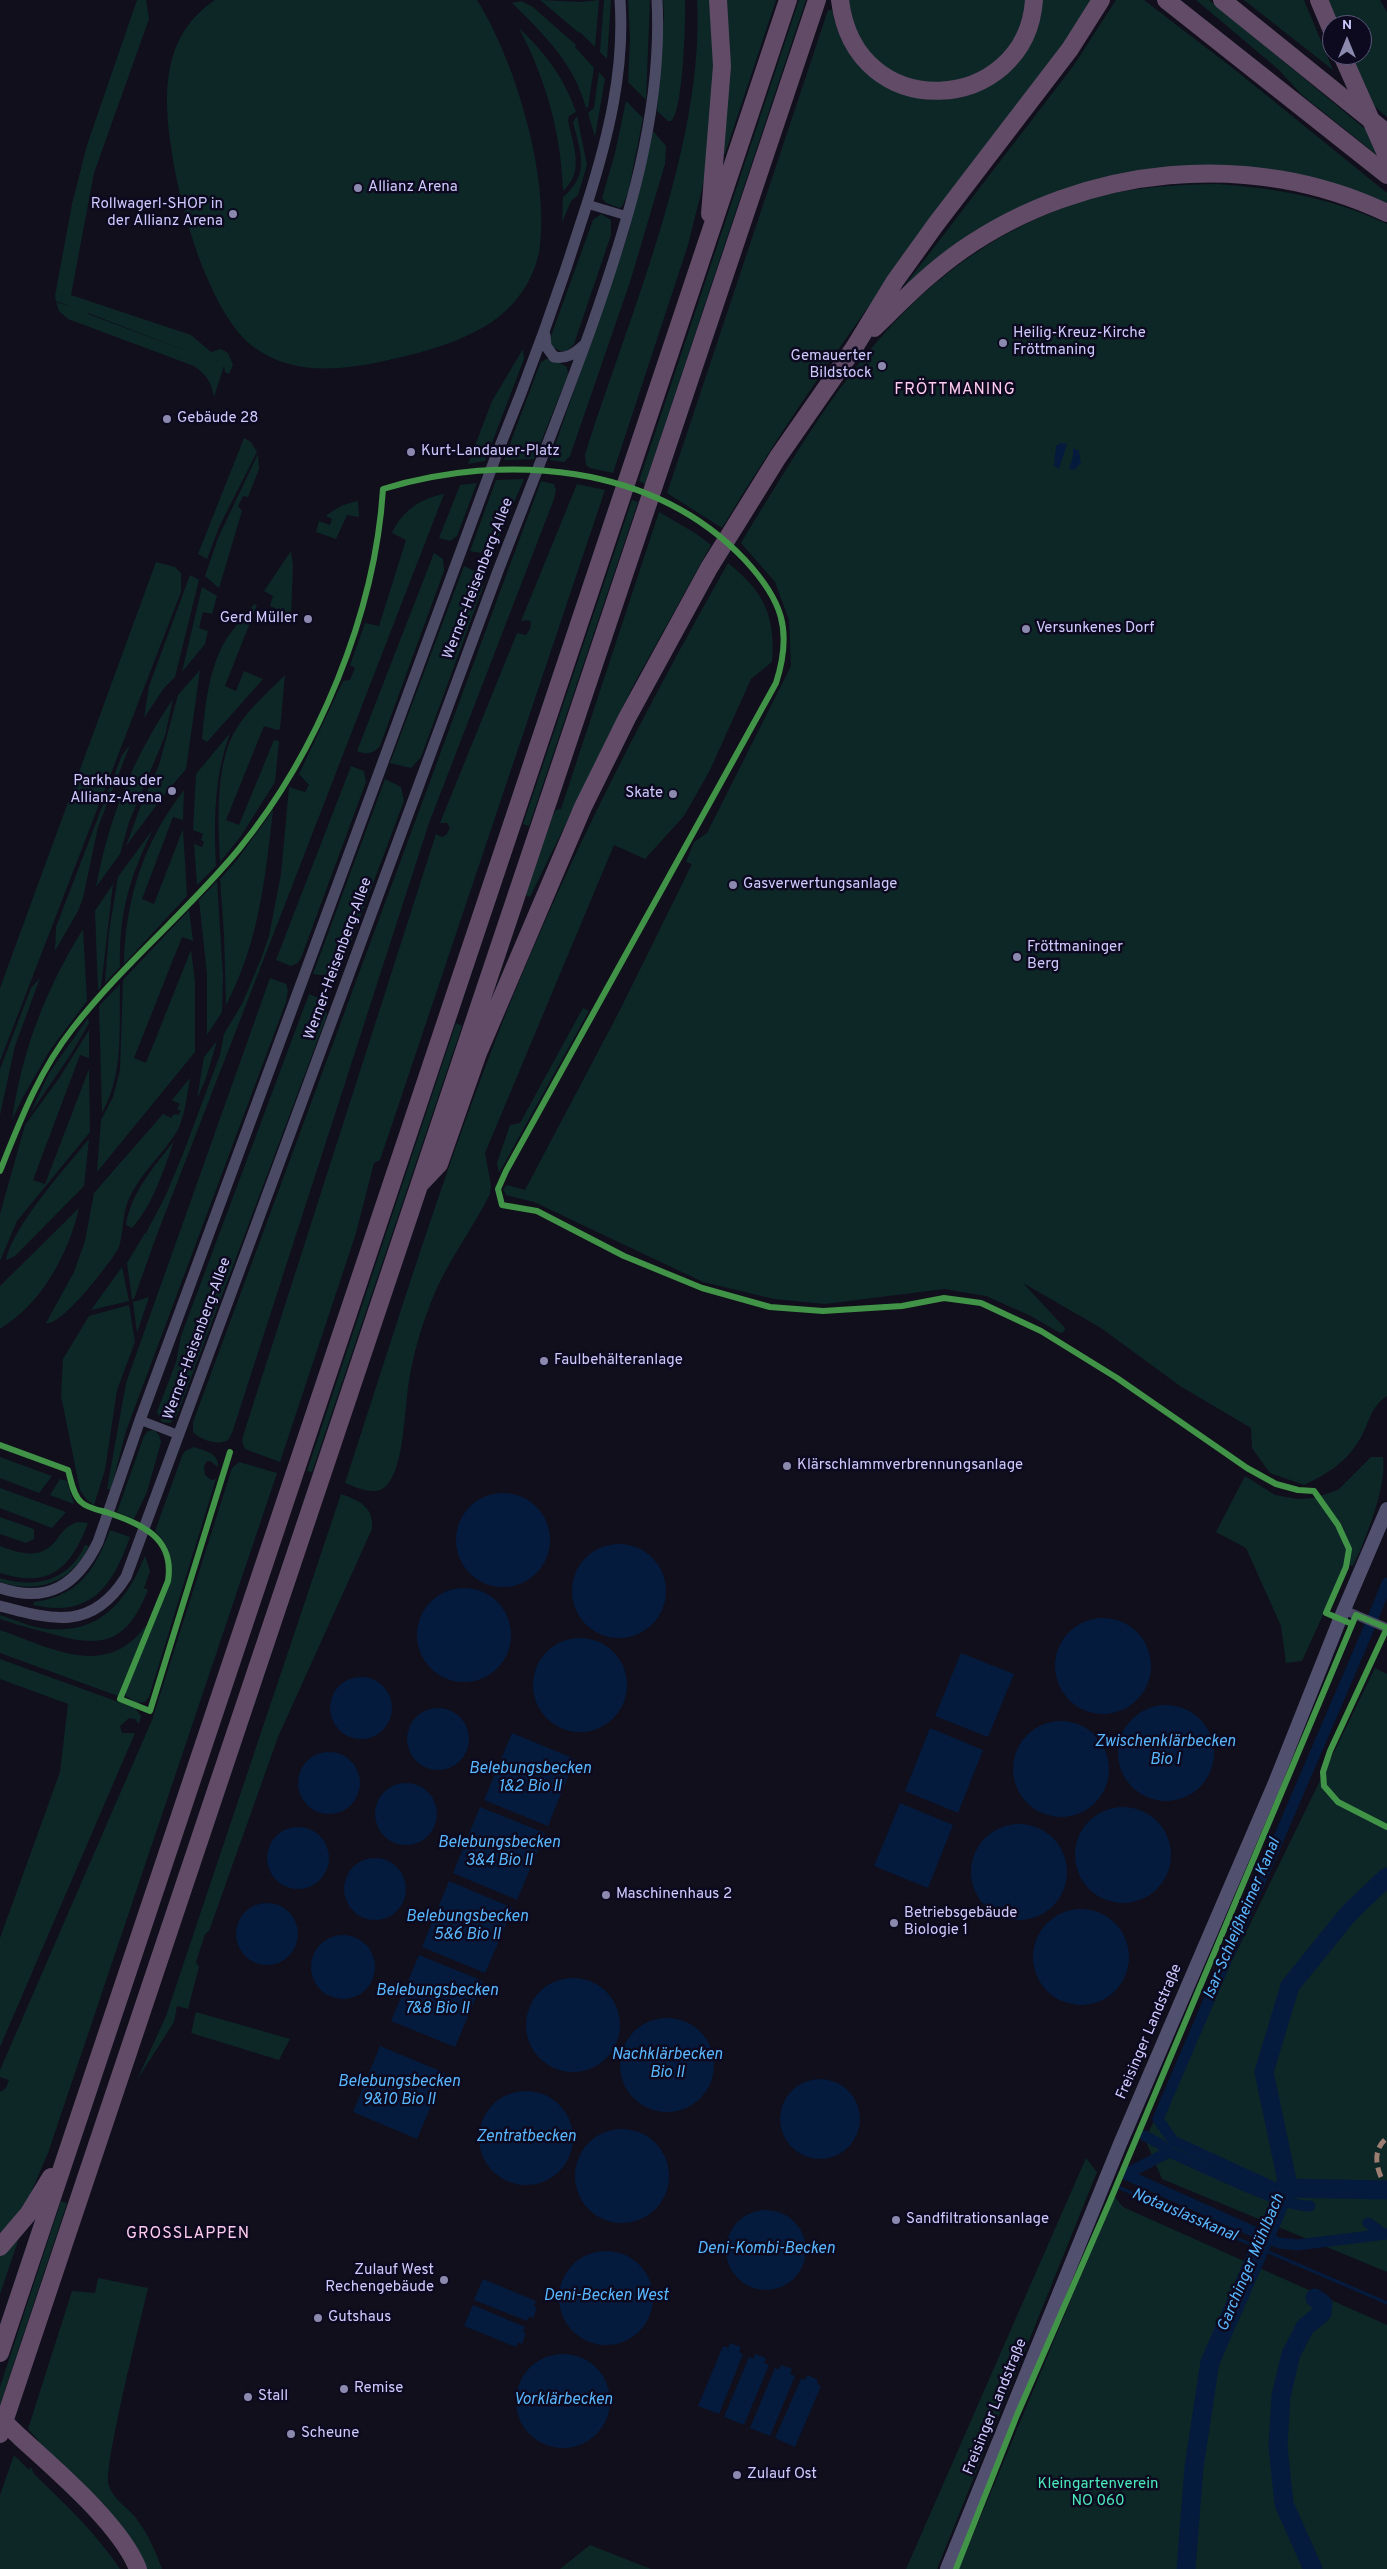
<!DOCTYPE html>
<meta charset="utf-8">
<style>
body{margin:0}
#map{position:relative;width:1387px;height:2569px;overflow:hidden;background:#100f1b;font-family:Overpass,sans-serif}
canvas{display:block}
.north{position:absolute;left:1322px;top:15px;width:50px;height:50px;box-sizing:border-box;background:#0d0a20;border:1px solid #5a5779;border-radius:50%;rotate:0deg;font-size:14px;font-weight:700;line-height:20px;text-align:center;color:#cecaff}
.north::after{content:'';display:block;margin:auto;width:18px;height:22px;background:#8c89af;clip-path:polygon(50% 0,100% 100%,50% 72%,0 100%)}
</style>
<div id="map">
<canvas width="1387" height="2569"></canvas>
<div class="north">N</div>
</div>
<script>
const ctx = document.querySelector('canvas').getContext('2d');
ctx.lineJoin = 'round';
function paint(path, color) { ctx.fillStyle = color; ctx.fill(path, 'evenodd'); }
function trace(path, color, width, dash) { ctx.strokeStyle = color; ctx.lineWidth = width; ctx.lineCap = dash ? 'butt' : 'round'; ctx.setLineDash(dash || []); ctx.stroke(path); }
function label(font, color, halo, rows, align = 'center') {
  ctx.font = font + ' Overpass,sans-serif'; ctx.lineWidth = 5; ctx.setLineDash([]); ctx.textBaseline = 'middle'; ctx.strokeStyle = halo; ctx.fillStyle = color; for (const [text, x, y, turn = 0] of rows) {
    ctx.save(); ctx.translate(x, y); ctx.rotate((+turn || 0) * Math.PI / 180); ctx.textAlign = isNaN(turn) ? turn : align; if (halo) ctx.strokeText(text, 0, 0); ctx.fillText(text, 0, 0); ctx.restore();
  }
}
const green = new Path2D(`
 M137,0H146L149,19L94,173L71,295L191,335L211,352L221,349L228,353L233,365L229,374L225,372L224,366L214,397C211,382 207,375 194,366L68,319L59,311L56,302L72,307L56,301L55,296L72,204L87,145ZM88,313L197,355L88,314Z
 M215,0H477C515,60 549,175 540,246C538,263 530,282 519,296C490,336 430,351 384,361C341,370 294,376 255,348C209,315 178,202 171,146C163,91 163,35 215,0Z
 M540,0L581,2L599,0L595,47L580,32L579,33Z
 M604,0H611L607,59L600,52Z
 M628,0H650L646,100L628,82L630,39Z
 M663,0H685C686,18 683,113 671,121H668L657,111L664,15Z
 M697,0H713L717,59L705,177L688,245L613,473L590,468L586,465L585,455C628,318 705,144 697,0Z
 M725,0H776L725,154L722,155L728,86Z
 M799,0H806L645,484L639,481Z
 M843,0H1027L1018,33L1002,57L977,75L949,85L901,79L864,52Z
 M1040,0H1094L1070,38C947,199 826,355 722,528L667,493L828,10H832C837,37 852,66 878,80C887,85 969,84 986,85Z
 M1116,0H1144L1234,69L1387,193V208L1303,180L1089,186L901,292L902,289L1074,65Z
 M1196,0H1209L1387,147V163L1302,95L1278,69Z
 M1244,0H1304L1333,70Z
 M1327,0H1380L1387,12V117L1373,105L1351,55H1362V25H1338Z
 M521,1L533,7L576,45L575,47L594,68L588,107L586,108C575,65 544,34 512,3Z
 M519,28C545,53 564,77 576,112L569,116L568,120C573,145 585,172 563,191C561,132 546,80 519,28Z
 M599,72L605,79L595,137L588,113L594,108Z
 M626,101L643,118L628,193L623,205L620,208L606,203L602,198L615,153Z
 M577,116L587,165L578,195L571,201L562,223L563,197C591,174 580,151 573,122Z
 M653,131L666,146L665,164L630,282L570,456L564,462L550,460L628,235Z
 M1216,184C1276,188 1332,198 1387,224V1396C1368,1409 1370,1424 1358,1442C1344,1464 1327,1474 1304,1485L1270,1473L1252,1448L1251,1428L1180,1386L1101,1328L1023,1283L1065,1328L1064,1332L1060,1333L1031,1316L986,1296L944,1289L825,1304L774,1299L703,1282L534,1202L506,1195L503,1189L507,1185L525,1190L620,1010L692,864L686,862L694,842L707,833L791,666L789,620L775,582L741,543C829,400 903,265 1071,205C1117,188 1167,185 1216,184Z
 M601,214L611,220V235L574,344L567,351H560L551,346V336L593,220Z
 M523,349L524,359L485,461L468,464L492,401Z
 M546,359H552L567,367L568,375L534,459L504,460L538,369L541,362Z
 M244,438L251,442L257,452L220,525L207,559L198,554Z
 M258,454L259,469L248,497L243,496L238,506L242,511L219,588L205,576L218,538Z
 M524,479L501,533L494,545L481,553L470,551L496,480Z
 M541,481L554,484L556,490L554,499L429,823L232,1433L228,1440C219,1446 200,1440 193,1432V1422Z
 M477,483L457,536L450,541L439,538L460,485Z
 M577,484L605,490L380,1160L374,1163L356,1233L280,1462L245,1449L242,1442L243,1436L436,834L442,837L446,835L450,828L447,823H440L517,633L526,635L530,629L531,622L528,620L521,621Z
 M444,494L156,1237L146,1233L165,1197L183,1154L220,1055L224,1034L242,1004L261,959L269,936L281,874L289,787L305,792L309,785L299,774L343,681L350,680L355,668L350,665L365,623L379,626L406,540L392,533C402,511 421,498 444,494Z
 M632,500L638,502L529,826L523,824Z
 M358,501L359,517L347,515L336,539L316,532L319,521L330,525L332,519L326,516L328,514L343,505Z
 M659,512L695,533L711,545L634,684L530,897L526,895L552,818L556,810L561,809Z
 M291,551L293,565L291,615L270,606L273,596L264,591Z
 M434,553L443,559L444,571L380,746C373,754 367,755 357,751Z
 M156,562L175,567L181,573V592L0,1061V988Z
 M728,563C764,591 776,617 772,662L751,679L710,770L684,816L645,859L614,845L485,1153L491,1185L490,1194C474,1226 451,1257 436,1290C425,1316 416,1343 411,1370C404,1399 406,1464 387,1485C377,1497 357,1488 345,1483C404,1303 459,1119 535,944C592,812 658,687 728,563Z
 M464,566L481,574L483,587L421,757L411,768L390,763Z
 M190,575L199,580L175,677L164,688L144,718L149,686Z
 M202,587L217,596L212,614L203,612L199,628L208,631L205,644L182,672Z
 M254,604L257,605L225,686L236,691L244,671L263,679L207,742L202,739C205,706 209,666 227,638C235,626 245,615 254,604Z
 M200,670L186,769L164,795L126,846L141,805L159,765L178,695Z
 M285,675L280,729L277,730L264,726L226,820L239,825L274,740L279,741L275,782L241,836L220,862C218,821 214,758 240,723C253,705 270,690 285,675Z
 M173,699L165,736L129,822L120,854L96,887C109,818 133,757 173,699Z
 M230,733C214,778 214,819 216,866L197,885L194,844L202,847L204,842L201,840L203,834L193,830L196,774Z
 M130,745L98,827L83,898L78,911L55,951L56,927L122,755Z
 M351,766L364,771L366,782L301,958L298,963L291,966L276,960Z
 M385,779L401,787L404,801L341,968L336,976L327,980L326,976L313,974Z
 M184,790L183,820L173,817L142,899L154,904L183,829L187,896L124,964C125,900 144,841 184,790Z
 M273,810C265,880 259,942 226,1005L224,935L220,879L237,860Z
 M153,829C129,879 119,912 120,967L105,983L109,932L118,877Z
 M217,881L223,976L222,1012L207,1035V974L199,900Z
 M113,884L101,987L98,990L95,911Z
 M189,910L193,941L182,937L134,1058L146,1063L191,950L195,982V1052L97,1172L101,1120L113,1097L120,1070L123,980Z
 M83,929L87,1001L50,1050L23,1097L12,1120C22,1050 46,989 83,929Z
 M40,978L15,1046L0,1115V1069L31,988Z
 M270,978L286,984L288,990L286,1002L126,1431L111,1489H107L126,1383Z
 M120,984C119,1027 124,1074 102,1113L99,1006Z
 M309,994L323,1000L327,1015L176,1418L170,1423L162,1422L157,1412L176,1362L181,1336Z
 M583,1008L589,1011L499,1173L497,1163L510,1125L520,1123Z
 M88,1018L89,1023L71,1054L30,1114L49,1073Z
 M456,1023L462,1026L312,1472L307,1471Z
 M89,1030V1058L80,1055L33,1180L45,1184L89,1069L90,1132L17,1221L0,1261V1214L25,1125L60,1077Z
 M217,1041L206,1078L197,1099L204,1057Z
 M190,1078C187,1094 185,1118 176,1133C161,1156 139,1175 128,1201C122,1215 123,1240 118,1249C110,1263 61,1327 46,1323L74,1272L85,1241L94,1193L163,1114L171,1118L174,1114L178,1115L181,1111L177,1109L180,1104L172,1100Z
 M89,1139L84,1186L15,1256L6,1260C13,1226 66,1167 89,1139Z
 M174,1141C164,1169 153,1205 132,1228L126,1225C131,1192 154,1167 174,1141Z
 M79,1208C68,1255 42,1303 0,1329V1286Z
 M145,1233L156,1237L134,1299H132L127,1263Z
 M122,1267L129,1301L91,1310Z
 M149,1297L137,1333L133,1302Z
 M129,1305L135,1342L117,1390L105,1470L94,1505L87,1500L80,1490L61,1396L63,1359L89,1316Z
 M154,1430L159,1435L161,1442L147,1492L134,1519L117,1512L144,1436L148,1431Z
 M194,1447C205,1451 219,1453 218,1467L210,1461H207L204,1466L205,1475L211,1480L216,1479L149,1697L145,1702L137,1703L126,1696V1691L169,1584C174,1564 170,1545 155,1531L182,1456L185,1451Z
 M0,1457L52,1476L39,1493L0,1478Z
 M1371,1457H1383C1387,1486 1366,1539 1353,1566L1346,1564L1302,1661L1286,1663L1281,1626L1246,1548L1216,1532L1245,1476L1275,1495L1297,1499L1314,1498L1338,1490Z
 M239,1462L277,1473L48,2153L24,2209L0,2238V2092L6,2088L9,2080L0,2077V2070L152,1720L232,1468Z
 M60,1479L67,1481L74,1504L50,1495Z
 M0,1488L66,1512L52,1528L0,1508Z
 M341,1494C360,1501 374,1507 372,1529L278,1737L209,1931L205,1934L196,1962L199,1967L188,2009L177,2006L174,2022L137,2080L166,2016Z
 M0,1517L34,1529V1539L26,1543L0,1534Z
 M78,1522L88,1523C71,1568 50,1589 0,1573V1546C21,1554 42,1560 57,1539C64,1530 67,1525 78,1522Z
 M110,1530L130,1537C112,1587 91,1618 33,1605L34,1602C79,1596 95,1570 110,1530Z
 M85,1545L89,1546C72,1583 37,1594 0,1582V1578C35,1589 69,1581 85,1545Z
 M145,1556L150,1571L144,1588L148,1590C127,1642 104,1649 52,1634C34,1629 17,1625 0,1619V1615C16,1620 32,1628 48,1629C101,1634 127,1600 145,1556Z
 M147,1624L118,1696L0,1653V1630C52,1648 107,1681 147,1624Z
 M0,1659L135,1708L141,1716L139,1724L135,1719L129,1718L120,1726L122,1733H135L0,2047V1938L60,1772L68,1704L0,1679Z
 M1375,1668L1387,1674V2272L1162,2179L1145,2139Z
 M196,2012L290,2039L279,2060L191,2033Z
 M1086,2158L1097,2172L937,2569H906Z
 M1114,2196L1123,2207L1387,2325V2569H959Z
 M61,2201L67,2203L0,2405V2387Z
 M16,2239L18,2241L0,2294V2255Z
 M98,2278L148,2288C142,2315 102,2470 109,2486C114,2500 127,2507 136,2518C147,2532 156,2552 162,2569H141L37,2442L38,2440L28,2429L72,2291L95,2293Z
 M14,2455L29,2470L31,2467L34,2474C65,2504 96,2533 120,2569H0V2495Z
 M590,2545L651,2569H560Z`);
const water = new Path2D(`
 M1061,443L1067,444L1059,469L1054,466L1056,446Z
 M1073,448L1079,451L1081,463L1074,470L1069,469L1073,456Z
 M456 1540a47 47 0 1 1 94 0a47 47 0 1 1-94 0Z
 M572 1591a47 47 0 1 1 94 0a47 47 0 1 1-94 0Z
 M417 1635a47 47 0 1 1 94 0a47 47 0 1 1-94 0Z
 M1055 1666a48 48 0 1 1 96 0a48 48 0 1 1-96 0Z
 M533 1685a47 47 0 1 1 94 0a47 47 0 1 1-94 0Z
 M961,1653L1014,1674L988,1737L935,1716Z
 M330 1708a31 31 0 1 1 62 0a31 31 0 1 1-62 0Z
 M1118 1753a48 48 0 1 1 96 0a48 48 0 1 1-96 0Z
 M407 1739a31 31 0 1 1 62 0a31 31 0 1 1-62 0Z
 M1013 1769a48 48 0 1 1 96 0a48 48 0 1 1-96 0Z
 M930,1728L983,1750L958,1813L905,1791Z
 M512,1733L575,1759L548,1826L484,1800Z
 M298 1783a31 31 0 1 1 62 0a31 31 0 1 1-62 0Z
 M375 1814a31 31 0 1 1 62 0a31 31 0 1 1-62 0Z
 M900,1803L953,1825L928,1888L874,1866Z
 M1075 1855a48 48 0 1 1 96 0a48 48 0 1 1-96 0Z
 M480,1807L545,1833L517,1900L453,1873Z
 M971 1872a48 48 0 1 1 96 0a48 48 0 1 1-96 0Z
 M267 1858a31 31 0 1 1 62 0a31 31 0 1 1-62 0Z
 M344 1889a31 31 0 1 1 62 0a31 31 0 1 1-62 0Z
 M449,1881L513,1908L485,1973L422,1947Z
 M236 1934a31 31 0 1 1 62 0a31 31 0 1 1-62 0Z
 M1033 1957a48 48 0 1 1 96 0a48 48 0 1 1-96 0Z
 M311 1967a32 32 0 1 1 64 0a32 32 0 1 1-64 0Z
 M419,1955L483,1981L455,2047L391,2021Z
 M526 2025a47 47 0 1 1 94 0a47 47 0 1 1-94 0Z
 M620 2065a47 47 0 1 1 94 0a47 47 0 1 1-94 0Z
 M380,2046L445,2073L417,2139L353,2112Z
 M780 2119a40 40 0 1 1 80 0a40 40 0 1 1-80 0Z
 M479 2138a47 47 0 1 1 94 0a47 47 0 1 1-94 0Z
 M575 2176a47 47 0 1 1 94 0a47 47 0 1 1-94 0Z
 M726 2250a40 40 0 1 1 80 0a40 40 0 1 1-80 0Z
 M559 2298a47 47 0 1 1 94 0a47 47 0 1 1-94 0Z
 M483,2279L536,2301L534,2306L537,2308L533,2318L529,2317L527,2321L474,2300Z
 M473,2305L525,2327L523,2332L526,2333L522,2344L518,2342L516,2347L464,2326Z
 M730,2343L741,2347L739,2352L743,2354L719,2414L698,2406L723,2346L728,2348Z
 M755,2354L766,2358L764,2363L769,2365L744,2425L724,2417L749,2357L753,2359Z
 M516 2401a47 47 0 1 1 94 0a47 47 0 1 1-94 0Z
 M781,2365L792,2369L790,2374L795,2376L770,2436L750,2428L775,2368L779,2369Z
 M807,2375L818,2380L817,2384L821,2386L795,2447L775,2438L801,2379L805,2380Z`);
const stream = new Path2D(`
 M1120,2188L1387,2303
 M1278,2207H1285L1291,2204
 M1269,2229L1272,2239`);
const canal = new Path2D(`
 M1145,2136L1160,2144L1169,2152C1198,2164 1285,2208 1310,2206
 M1125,2174L1279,2243L1297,2245L1387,2234
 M1126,2174L1169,2152
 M1284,2192L1173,2141L1158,2119L1366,1635L1387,1583
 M1368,2223L1384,2234`);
const river = new Path2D(`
 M1286,2188L1387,2190
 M1186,2569L1194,2467L1210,2362L1277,2209L1287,2181L1264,2072L1290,1986L1349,1913L1387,1877
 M1313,2569L1284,2504L1278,2446L1281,2396L1291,2354L1305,2327L1322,2313L1323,2304L1315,2298`);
const minor = new Path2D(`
 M587,204L627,216
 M140,1420L179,1435
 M1344,1610L1387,1628`);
const tertiary = new Path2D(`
 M545,335L546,346L554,357C567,359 574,354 584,345
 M0,1588C48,1604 77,1585 98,1542L140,1420L496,456C530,373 560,290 587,204C608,138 625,70 620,0
 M0,1606C53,1620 92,1631 126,1577L498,571C529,491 561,411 590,331C627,226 663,113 657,0`);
const secondary = new Path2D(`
 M947,2569L1120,2144L1274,1785L1340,1619L1387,1509`);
const motorway = new Path2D(`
 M840,0C855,127 1026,115 1034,0
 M1166,0L1387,175
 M1222,0L1387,133
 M1319,0L1332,31
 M710,214L722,66L718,0
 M874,328C902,301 929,273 962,250C1084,165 1251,148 1387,213
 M421,1183L439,1164L478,1053L583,807L627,718L709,568L778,457L854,348L895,281L936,224L1070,49L1101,0
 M0,2247L29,2213L51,2177
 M0,2353L788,0
 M0,2434L817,0
 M21,2438C56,2470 121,2525 138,2569`);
const motorwayBridge = new Path2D(`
 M1342,55L1387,156
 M0,2418L21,2438`);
const quiet = new Path2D(`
 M1381,2177C1375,2163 1374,2148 1387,2138`);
const cycleway = new Path2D(`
 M0,1171C20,1121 39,1071 73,1028C123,964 187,912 239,849C318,752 375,614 383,489C505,452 653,463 745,560C782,600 793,630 776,683L506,1171L498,1189L502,1205L537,1211L624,1256L702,1288L770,1307L823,1311L902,1306L944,1298L981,1303L1041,1331L1117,1378L1247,1468L1276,1484L1298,1490L1314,1491L1338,1525L1349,1549L1346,1567L1326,1613L1352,1624
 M0,1445L68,1470C71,1480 73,1495 81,1502C87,1508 98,1510 106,1512C141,1524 175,1537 168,1581L120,1699L150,1711L230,1452
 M956,2569L1017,2415L1110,2201L1356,1615L1387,1628L1330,1751L1323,1772L1324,1786L1338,1802L1387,1827`);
const markers = [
 [358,188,5,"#8c89af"],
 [233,214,5,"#8c89af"],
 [1003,343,5,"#8c89af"],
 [882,366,5,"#8c89af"],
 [167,419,5,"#8c89af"],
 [411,452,5,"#8c89af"],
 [308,619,5,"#8c89af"],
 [1026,629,5,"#8c89af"],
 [172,791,5,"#8c89af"],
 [673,794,5,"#8c89af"],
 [733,885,5,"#8c89af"],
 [1017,957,5,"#8c89af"],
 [544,1361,5,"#8c89af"],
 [787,1466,5,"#8c89af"],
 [606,1895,5,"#8c89af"],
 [894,1923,5,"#8c89af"],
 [896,2220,5,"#8c89af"],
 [444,2280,5,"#8c89af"],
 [318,2318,5,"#8c89af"],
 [344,2389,5,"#8c89af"],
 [248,2397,5,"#8c89af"],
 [291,2434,5,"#8c89af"],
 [737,2475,5,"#8c89af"]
];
const poiNames = [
 ["Allianz Arena",368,188],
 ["Rollwagerl-SHOP in",223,205,"right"],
 ["der Allianz Arena",223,222,"right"],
 ["Heilig-Kreuz-Kirche",1013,334],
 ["Fröttmaning",1013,351],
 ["Gemauerter",872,357,"right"],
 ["Bildstock",872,374,"right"],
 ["Gebäude 28",177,419],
 ["Kurt-Landauer-Platz",421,452],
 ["Gerd Müller",298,619,"right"],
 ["Versunkenes Dorf",1036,629],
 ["Parkhaus der",162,782,"right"],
 ["Allianz-Arena",162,799,"right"],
 ["Skate",663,794,"right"],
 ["Gasverwertungsanlage",743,885],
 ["Fröttmaninger",1027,948],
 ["Berg",1027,965],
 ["Faulbehälteranlage",554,1361],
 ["Klärschlammverbrennungsanlage",797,1466],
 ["Maschinenhaus 2",616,1895],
 ["Betriebsgebäude",904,1914],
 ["Biologie 1",904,1931],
 ["Sandfiltrationsanlage",906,2220],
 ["Zulauf West",434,2271,"right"],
 ["Rechengebäude",434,2288,"right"],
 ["Gutshaus",328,2318],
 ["Remise",354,2389],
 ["Stall",258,2397],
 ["Scheune",301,2434],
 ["Zulauf Ost",747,2475]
];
const streetNames = [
 ["Werner-Heisenberg-Allee",479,579,-69],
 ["Werner-Heisenberg-Allee",339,959,-70],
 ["Werner-Heisenberg-Allee",198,1339,-70],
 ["Freisinger Landstraße",1150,2032,-67],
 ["Freisinger Landstraße",996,2407,-68]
];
const parkNames = [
 ["Kleingartenverein",1098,2485],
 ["NO 060",1098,2502]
];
const neighbourhoodNames = [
 ["FRÖTTMANING",955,391],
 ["GROSSLAPPEN",188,2235]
];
const waterNames = [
 ["Zwischenklärbecken",1165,1743],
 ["Bio I",1165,1761],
 ["Belebungsbecken",530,1770],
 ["1&2 Bio II",530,1788],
 ["Belebungsbecken",499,1844],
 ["3&4 Bio II",499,1862],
 ["Belebungsbecken",467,1918],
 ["5&6 Bio II",467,1936],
 ["Isar-Schleißheimer Kanal",1243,1919,-67],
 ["Belebungsbecken",437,1992],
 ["7&8 Bio II",437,2010],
 ["Nachklärbecken",667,2056],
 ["Bio II",667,2074],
 ["Belebungsbecken",399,2083],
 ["9&10 Bio II",399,2101],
 ["Zentratbecken",526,2138],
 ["Notauslasskanal",1184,2216,23],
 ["Deni-Kombi-Becken",766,2250],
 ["Garchinger Mühlbach",1252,2263,-67],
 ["Deni-Becken West",606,2297],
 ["Vorklärbecken",563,2401]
];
paint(green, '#0d2727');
paint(water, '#051b3d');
trace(stream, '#051b3d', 3);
trace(canal, '#051b3d', 11);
trace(river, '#051b3d', 19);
trace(minor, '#4a4a65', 9);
trace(tertiary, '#4a4a65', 11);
trace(secondary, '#51506f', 14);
trace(motorway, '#614b67', 18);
trace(motorwayBridge, '#614b67', 18);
trace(quiet, '#9b7d72', 5, [10, 5]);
trace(cycleway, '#419447', 6);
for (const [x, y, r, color] of markers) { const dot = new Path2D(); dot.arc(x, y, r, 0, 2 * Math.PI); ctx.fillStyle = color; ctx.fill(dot); trace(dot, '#0d0a20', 2); }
label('15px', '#cecaff', '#0d0a20', poiNames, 'left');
label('15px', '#cecaff', '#0d0a20', streetNames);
label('15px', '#4aeabc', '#0d0a20', parkNames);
ctx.letterSpacing = '1px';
label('16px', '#fce', '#0d0a20', neighbourhoodNames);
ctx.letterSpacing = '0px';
label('italic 16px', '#58b8ff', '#0d0a20', waterNames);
</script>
